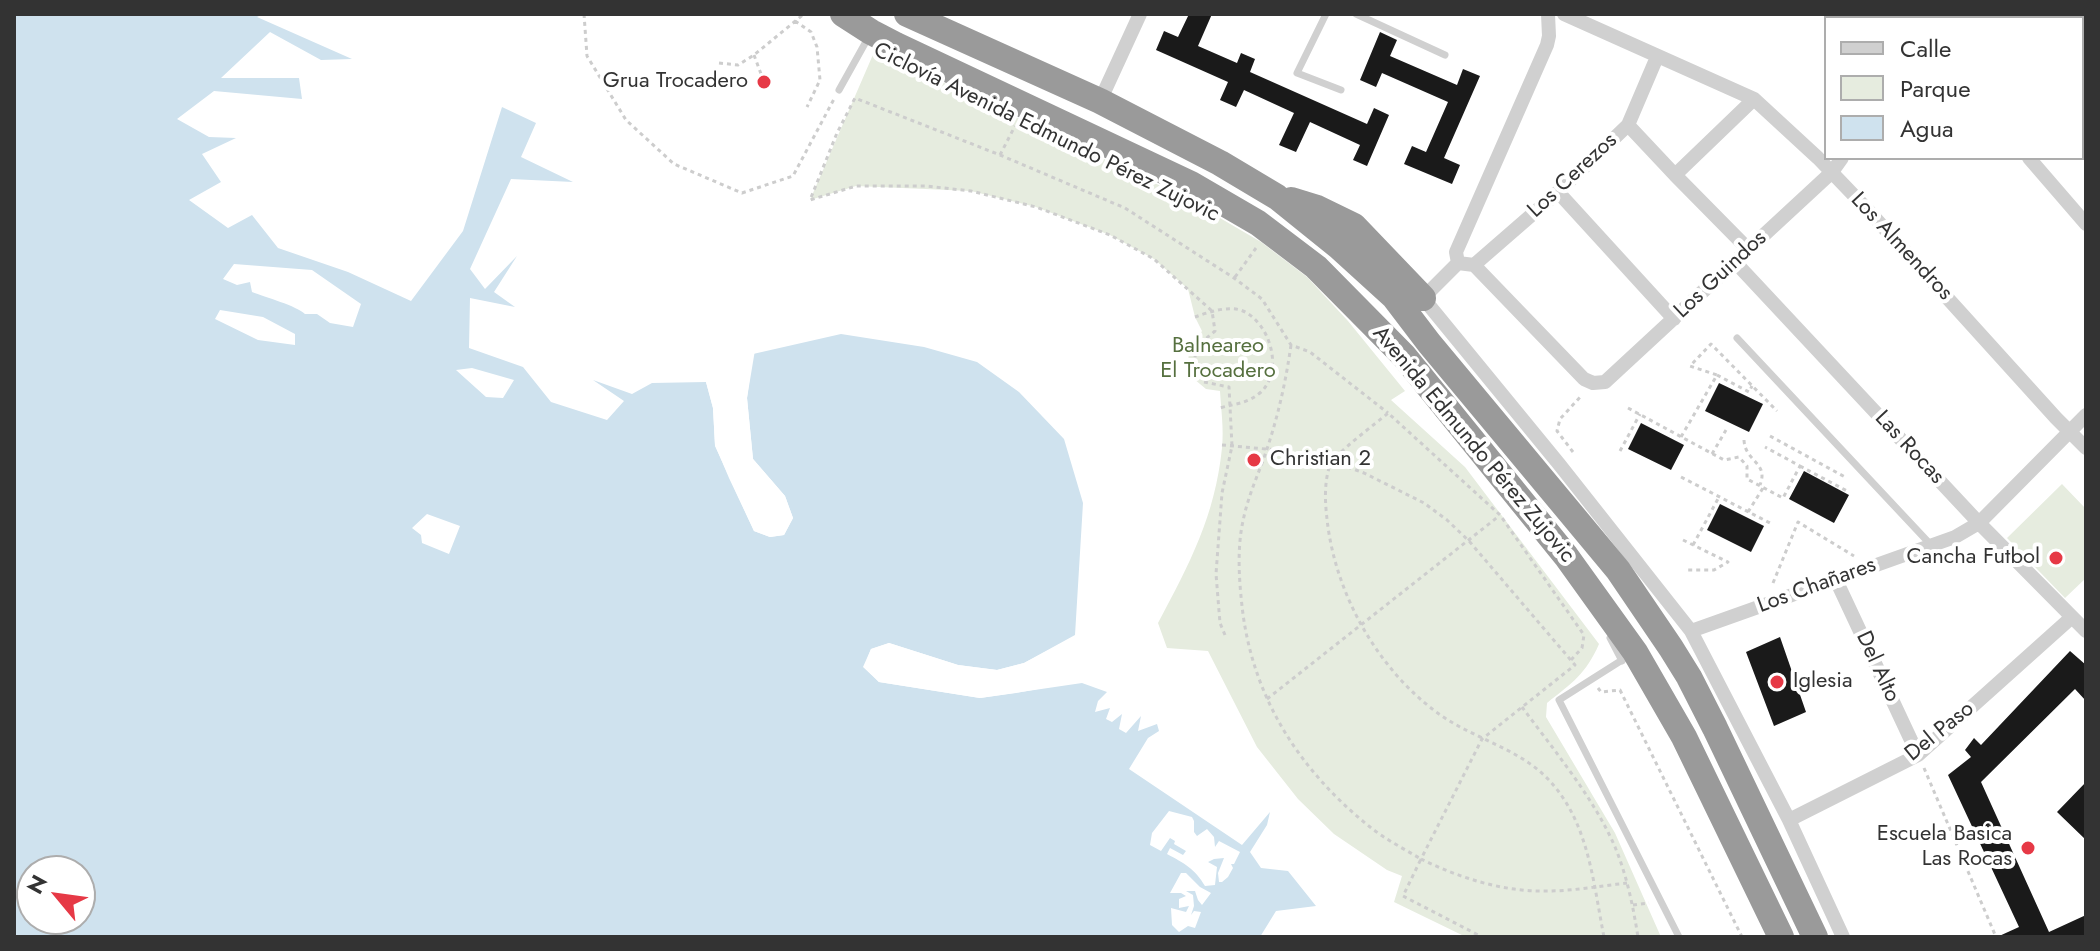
<!DOCTYPE html>
<meta charset="utf-8">
<style>
body{margin:0}
#map{position:relative;width:2100px;height:951px;overflow:hidden;background:#fff;font-family:Jost,sans-serif}
canvas{display:block}
.frame{position:absolute;inset:0;border:16px solid #333;pointer-events:none}
.legend{position:absolute;left:1824px;top:16px;width:260px;height:144px;box-sizing:border-box;background:#fff;border:2px solid #adadad;margin:0;padding:10px 14px;list-style:none;font-size:24px;color:#333}
.legend li{display:flex;align-items:center;gap:16px;height:40px}
.legend b{width:40px;border:2px solid #adadad}
.north{position:absolute;left:16px;top:855px;width:80px;height:80px;box-sizing:border-box;background:#fff;border:2px solid #adadad;border-radius:50%;rotate:299deg;font-size:22px;font-weight:700;line-height:32px;text-align:center;color:#333}
.north::after{content:'';display:block;margin:auto;width:28px;height:36px;background:#e63946;clip-path:polygon(50% 0,100% 100%,50% 72%,0 100%)}
</style>
<div id="map">
<canvas width="2100" height="951"></canvas>
<div class="frame"></div>
<ul class="legend">
<li><b style="height:10px;background:#d0d0d0"></b>Calle</li>
<li><b style="height:22px;background:#e6ecdf"></b>Parque</li>
<li><b style="height:22px;background:#cfe2ee"></b>Agua</li>
</ul>
<div class="north">N</div>
</div>
<script>
const ctx = document.querySelector('canvas').getContext('2d');
ctx.lineJoin = 'round';
function paint(path, color) { ctx.fillStyle = color; ctx.fill(path, 'evenodd'); }
function trace(path, color, width, dash) { ctx.strokeStyle = color; ctx.lineWidth = width; ctx.lineCap = dash ? 'butt' : 'round'; ctx.setLineDash(dash || []); ctx.stroke(path); }
function label(font, color, halo, rows, align = 'center') {
  ctx.font = font + ' Jost,sans-serif'; ctx.lineWidth = 8; ctx.setLineDash([]); ctx.textBaseline = 'middle'; ctx.strokeStyle = halo; ctx.fillStyle = color; for (const [text, x, y, turn = 0] of rows) {
    ctx.save(); ctx.translate(x, y); ctx.rotate((+turn || 0) * Math.PI / 180); ctx.textAlign = isNaN(turn) ? turn : align; if (halo) ctx.strokeText(text, 0, 0); ctx.fillText(text, 0, 0); ctx.restore();
  }
}
const green = new Path2D(`
 M875,50L1184,197L1261,242L1307,277L1348,321L1405,391L1391,400L1465,467L1599,644C1586,674 1572,683 1547,703L1546,717L1615,833L1661,937H1466L1394,902L1402,876L1387,870L1334,834L1298,799L1257,747L1208,651L1167,648L1158,623C1190,563 1215,516 1222,448C1224,429 1221,409 1220,391L1206,389L1194,379L1188,365L1189,350L1202,331L1195,317L1188,289L1154,259L1110,235L1036,207L971,191L856,186L810,200Z
 M2062,484L2086,509V578L2065,598L2007,538Z`);
const water = new Path2D(`
 M14,14H263L257,17L352,59L321,60L270,32L221,78H299L302,99L214,91L177,119L209,137L236,138L202,154L221,182L189,200L228,228L252,215L278,248L348,272L411,301L463,231L502,107L536,123L521,157L573,182L511,179L470,269L485,289L517,256L494,292L515,307L470,298L469,348L523,367L551,402L607,420L624,401L593,380L632,394L652,383L706,382L713,408L715,446L754,531L770,537L784,535L793,518L785,496L753,459L747,398L753,354L841,334L924,347L977,362L1019,392L1064,439L1083,503L1075,635L1024,663L997,670L958,665L889,643L871,649L864,667L879,682L980,698L1082,683L1107,692L1098,701L1095,712L1110,708L1106,719L1112,722L1122,714L1119,729L1126,733L1141,716L1138,731L1157,724L1159,731L1148,738L1129,769L1242,845L1270,812L1267,825L1250,852L1261,868L1288,871L1316,906L1276,911L1260,937H14ZM234,264L312,270L361,304L353,327L330,323L317,314H305C297,306 265,297 252,292L250,282L237,285L223,279ZM220,310L263,317L295,334V345L258,340L215,319ZM472,368L514,380L503,398L486,397L456,370ZM427,514L460,526L449,554L422,543L421,535L412,528ZM1169,811L1192,817L1194,821V832L1197,836L1207,829L1214,837L1215,847L1219,841L1240,852L1234,864H1231L1233,868L1228,877L1222,882H1219L1218,873L1224,858L1214,859L1208,862L1217,867L1215,885L1205,886C1195,869 1184,863 1167,854L1170,848L1183,855L1186,851L1174,844L1175,841L1170,838L1161,851L1150,845L1152,833ZM32,871H80V919H32ZM1181,873H1186L1200,887L1211,893L1202,905L1198,900L1195,891H1186L1193,895L1194,906L1191,915L1194,911L1201,912L1195,928L1188,926L1179,932L1172,925L1171,908L1186,912L1189,906L1179,908V899L1186,896L1181,893H1170Z`);
const pier = new Path2D(`
 M755,350L747,398L753,459L785,496L793,518L784,535L770,537L754,531L729,478L715,445L713,408L706,382L708,378L717,407L719,445L757,528L771,533L782,531L789,517L782,498L749,459L743,397L750,353Z
 M1079,634L1077,638L1025,667L997,674L958,669L889,647L874,652L868,666L881,679L980,694L1081,679L1087,680L1016,693L980,698L879,682L863,667L871,649L889,643L958,665L997,670L1024,663Z`);
const building = new Path2D(`
 M1189,14H1212L1198,46L1237,63L1241,53L1255,59L1250,72L1367,124L1374,108L1389,115L1367,166L1353,160L1360,145L1310,122L1296,152L1279,145L1294,113L1244,90L1236,107L1220,100L1228,82L1156,50L1164,31L1178,37Z
 M1380,32L1397,40L1390,56L1457,85L1463,69L1480,76L1444,158L1460,165L1452,184L1404,164L1412,146L1426,152L1448,102L1382,73L1376,87L1360,80Z
 M1719,383L1763,404L1749,432L1705,411Z
 M1641,423L1684,445L1671,470L1628,449Z
 M1804,471L1849,495L1834,523L1789,499Z
 M1720,504L1764,526L1751,552L1707,530Z
 M1780,637L1806,712L1774,726L1746,652Z
 M2070,651L2086,665V701L2075,689L1981,782L2049,932L2086,915V937H1997L2019,927L1948,775L1971,757L1965,750L1974,738L1981,745Z
 M2086,782V840L2057,812Z`);
const path = new Path2D(`
 M584,14L587,56L626,120L674,164L742,193L793,176L834,99
 M795,21L811,32L817,47L820,80L807,107
 M754,55L764,82
 M719,63L738,65L754,55L804,14
 M1000,155L1015,126
 M1235,277L1256,248
 M1195,317C1209,312 1229,305 1243,311C1270,323 1284,370 1261,392C1247,404 1237,403 1220,408
 M1291,345C1286,380 1279,412 1268,446C1260,471 1248,495 1243,521C1237,548 1239,579 1242,606C1252,697 1299,770 1370,827C1385,839 1404,849 1421,859L1403,896L1482,937
 M1717,375L1749,392L1752,386
 M1628,408L1724,460L1739,457L1747,466V479L1783,498L1800,466L1765,447
 M1770,436L1845,477
 M1681,437L1717,375L1690,366L1711,344L1777,411
 M1744,440C1745,462 1769,462 1760,485
 M1222,445L1277,450L1331,461L1364,473L1424,503L1447,520L1469,541L1575,665L1482,739L1421,859C1460,878 1503,892 1547,891C1573,891 1600,886 1627,883
 M1620,451L1640,414
 M1573,452L1557,431L1560,419L1582,395
 M1712,454L1726,430
 M1800,466L1847,491
 M1681,477L1770,523
 M1748,512L1763,488
 M1683,540L1728,562L1714,570H1688
 M1693,545L1719,497
 M1773,583L1798,522L1854,556
 M1225,635L1220,623L1216,574L1222,493L1232,446L1229,387L1204,382L1194,368L1196,347L1215,331L1212,311L1154,259L1110,235L1036,207L971,191L926,186H856L810,200L837,133L855,98L1000,155L1125,208L1234,278L1262,299L1291,345L1310,352L1388,413
 M1571,660L1582,648L1584,635L1500,515L1388,413C1377,423 1334,454 1330,465C1324,482 1325,502 1327,519C1335,594 1378,670 1439,714C1474,739 1518,748 1548,779C1589,822 1593,882 1604,937
 M1598,688L1601,692L1620,690L1742,937
 M1267,699L1499,516
 M1522,707C1553,749 1594,798 1615,847C1627,876 1633,906 1638,937
 M1924,768L1996,937
 M1633,905L1649,903`);
const lane = new Path2D(`
 M1326,14L1297,73L1341,90
 M1356,14L1445,55
 M839,90L868,38
 M1737,338L1931,545
 M1610,638L1622,661
 M1630,655L1559,700L1679,937`);
const street = new Path2D(`
 M1564,14L1754,99L1818,158L1865,207L2056,418L2086,448
 M1900,14L1903,18
 M2082,49L2086,40
 M1657,57L1628,125L1558,192L1474,265L1458,263L1423,298L1559,464L1691,631L1789,820L1843,937
 M1100,101L1140,14
 M1628,125L1675,175L1748,249
 M2029,158L2086,224
 M1675,175L1754,99
 M1558,192L1674,319
 M1735,262L1979,523L2086,631
 M1458,263L1456,252L1547,45L1549,36L1548,14
 M1474,265L1584,379L1593,383L1605,382L1832,172L1842,158
 M1836,580L1918,755
 M1691,631L1955,537L1979,523L2086,415
 M1789,820L1918,755L2072,617`);
const highway = new Path2D(`
 M843,14L871,32L896,45L1191,184L1258,223L1316,267L1404,356L1566,556L1635,652L1684,737L1781,937
 M907,14L1100,101L1220,163L1277,197L1339,247L1394,297L1429,343L1618,570L1671,648L1689,677L1715,728L1815,937
 M1291,200L1317,208L1354,226L1423,298`);
const markers = [
 [764,82,8,"#e63946"],
 [1254,460,8,"#e63946"],
 [2056,558,8,"#e63946"],
 [1777,682,8,"#e63946"],
 [2028,848,8,"#e63946"]
];
const poiNames = [
 ["Grua Trocadero",748,82],
 ["Christian 2",1270,460,"left"],
 ["Cancha Futbol",2040,558],
 ["Iglesia",1793,682,"left"],
 ["Escuela Basica",2012,835],
 ["Las Rocas",2012,860]
];
const streetNames = [
 ["Ciclovía Avenida Edmundo Pérez Zujovic",1046,133,26],
 ["Los Cerezos",1573,176,-43],
 ["Los Almendros",1901,247,47],
 ["Los Guindos",1721,275,-43],
 ["Avenida Edmundo Pérez Zujovic",1473,445,50],
 ["Las Rocas",1909,448,47],
 ["Los Chañares",1817,586,-20],
 ["Del Alto",1877,667,65],
 ["Del Paso",1940,732,-39]
];
const parkNames = [
 ["Balneareo",1218,347],
 ["El Trocadero",1218,372]
];
paint(green, '#e6ecdf');
paint(water, '#cfe2ee');
paint(pier, '#fff');
paint(building, '#1a1a1a');
trace(path, '#cdcdcd', 3, [4, 4]);
trace(lane, '#d0d0d0', 7);
trace(street, '#d0d0d0', 14);
trace(highway, '#9a9a9a', 26);
for (const [x, y, r, color] of markers) { const dot = new Path2D(); dot.arc(x, y, r, 0, 2 * Math.PI); ctx.fillStyle = color; ctx.fill(dot); trace(dot, '#fff', 3); }
label('22px', '#333', '#fff', poiNames, 'right');
label('22px', '#333', '#fff', streetNames);
label('22px', '#56703f', '#fff', parkNames);
</script>
